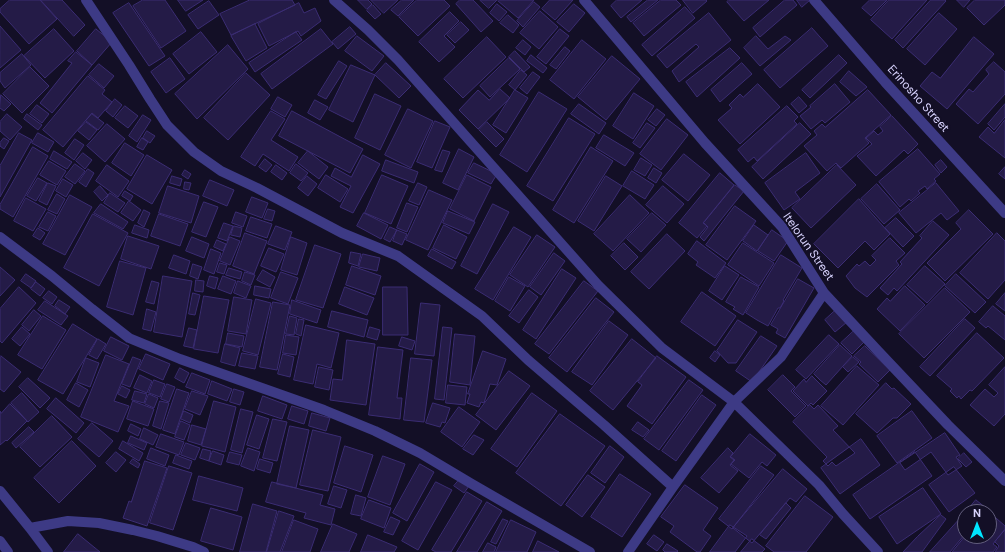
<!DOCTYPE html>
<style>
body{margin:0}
#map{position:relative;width:1005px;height:552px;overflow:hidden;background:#130f26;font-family:"DM Sans",sans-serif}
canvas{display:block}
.north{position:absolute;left:957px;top:504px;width:40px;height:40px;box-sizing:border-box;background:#130f26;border:1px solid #625e7d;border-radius:50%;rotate:0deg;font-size:11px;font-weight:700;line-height:16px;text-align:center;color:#d9d4ff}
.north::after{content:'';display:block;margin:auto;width:14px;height:18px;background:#00e5ff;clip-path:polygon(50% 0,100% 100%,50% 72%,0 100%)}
</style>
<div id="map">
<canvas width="1005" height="552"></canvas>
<div class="north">N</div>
</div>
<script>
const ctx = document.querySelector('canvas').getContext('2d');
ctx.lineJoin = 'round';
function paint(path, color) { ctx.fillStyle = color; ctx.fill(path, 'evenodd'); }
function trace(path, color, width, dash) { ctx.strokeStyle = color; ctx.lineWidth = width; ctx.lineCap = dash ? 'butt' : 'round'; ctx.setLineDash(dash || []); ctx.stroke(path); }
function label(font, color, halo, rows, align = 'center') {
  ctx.font = font + ' "DM Sans",sans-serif'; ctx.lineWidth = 4; ctx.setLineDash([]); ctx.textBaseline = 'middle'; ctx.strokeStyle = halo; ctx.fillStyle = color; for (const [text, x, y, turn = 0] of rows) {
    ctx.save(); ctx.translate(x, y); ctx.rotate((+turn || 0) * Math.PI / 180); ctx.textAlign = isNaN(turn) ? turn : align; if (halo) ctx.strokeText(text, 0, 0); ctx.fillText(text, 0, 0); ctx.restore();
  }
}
const building = new Path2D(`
 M10,0H40L57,19L29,44L0,12V9Z
 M41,0H62L85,25L74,36Z
 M143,0H165L186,31L161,48L133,6Z
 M178,0H203L186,11Z
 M250,0H292L295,5L231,35L220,14Z
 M358,0H368L372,4L367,9Z
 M371,0H398L384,13Z
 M402,0H414L398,16L391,10Z
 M417,0H444L450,6L418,36L399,17Z
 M460,0H473L493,21L481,32L456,4Z
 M480,0H497L489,8Z
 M499,0H534L518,18L498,1Z
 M550,0H573L555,20L542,9Z
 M617,0H642L621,18L611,6Z
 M648,0H658L631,22L627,17Z
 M661,0H676L681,5L644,36L633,23Z
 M683,0H706L707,1L693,13Z
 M729,0H769L744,21L727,2Z
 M785,0H793L797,5L760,37L753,28Z
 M797,0H810L802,7Z
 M870,0H887L871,16L862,8Z
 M889,0H927L892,39L871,20Z
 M931,0H945L946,1L903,48L895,40Z
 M957,0H970L964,7Z
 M975,0H1005V5L984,25L967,8Z
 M209,1L219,15L198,29L188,15Z
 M534,2L540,7L523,27L517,21Z
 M129,3L165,56L149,66L113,13Z
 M299,3L304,13L315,8L321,21L301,36L298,31L269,46L258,24Z
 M497,4L507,12L499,21L490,13Z
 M574,4L585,13L569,32L557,22Z
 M373,5L381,14L375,19L367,11Z
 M685,7L695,18L652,56L642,45Z
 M540,11L558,27L539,49L520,33Z
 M450,12L459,21L444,36L455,47L439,62L419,42Z
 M709,13L731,40L679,82L672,71L699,47L696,44L667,68L657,56Z
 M939,13L957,29L925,65L907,49Z
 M508,15L519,25L513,33L500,23Z
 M461,22L469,30L455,43L447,35Z
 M255,24L267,48L246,61L231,36Z
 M0,26L21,50L0,68Z
 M350,27L356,34L338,49L332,42Z
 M812,28L828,46L780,88L764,70Z
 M54,29L74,51L45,78L24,56Z
 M96,29L112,42L92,65L77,51Z
 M321,29L333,44L272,89L261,74Z
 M560,29L569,36L546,64L537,57Z
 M201,32L217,52L189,74L173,54Z
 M296,32L302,40L255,72L249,63Z
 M357,36L384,56L372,71L345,51Z
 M756,36L768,49L785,36L791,40L760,66L744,48Z
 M487,37L506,57L463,98L444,79Z
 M974,37L994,54L947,109L920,86L932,72L940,78Z
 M523,40L531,47L525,55L516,48Z
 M582,40L606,59L574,99L550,80Z
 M228,45L248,69L197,119L175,94Z
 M565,47L570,51L556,69L550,65Z
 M730,48L740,58L697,97L686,82Z
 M515,51L530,67L524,72L509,57Z
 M76,52L92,65L52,113L40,103L72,63L68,61Z
 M22,54L31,65L5,88L0,81V73Z
 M531,55L547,68L543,73L527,61Z
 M839,55L847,63L810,98L802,90Z
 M612,56L640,79L606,120L578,97Z
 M170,58L185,79L166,93L151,72Z
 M509,58L520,69L490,97L480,86Z
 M339,61L347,66L326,99L318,95Z
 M994,62L1005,72V94L978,124L956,104L969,89L973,92L989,74L986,70Z
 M386,63L411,86L399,98L375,75Z
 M742,63L752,74L720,102L711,90Z
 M99,64L114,76L104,88L89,75Z
 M351,65L375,75L353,122L329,110Z
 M30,67L49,86L22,113L3,94Z
 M521,70L527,75L515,90L509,85Z
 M849,71L867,87L856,96L840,82Z
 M533,72L540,77L527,94L520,88Z
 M246,73L270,95L228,140L204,118Z
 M88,76L105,90L102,94L112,102L98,118L92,113L63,147L43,130Z
 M758,84L780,107L740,144L718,120L732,108L729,105L740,94L743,97Z
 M835,84L850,102L825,123L822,120L811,129L800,116L811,107L810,106Z
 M500,89L510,98L478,129L459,110L478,90L489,100Z
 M515,90L528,98L506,133L493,125Z
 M868,90L891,115L865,138L869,143L841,168L836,163L827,171L804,146L817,135L814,131L822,124L825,127Z
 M539,92L567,109L527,172L500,155Z
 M634,93L654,106L633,139L613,126Z
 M375,94L401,106L380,150L355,138Z
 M1,95L11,104L4,111L0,108Z
 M278,97L292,105L285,117L271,109Z
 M799,97L807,106L799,113L791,104Z
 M115,99L122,105L113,117L106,111Z
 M315,100L328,107L320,120L308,113Z
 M579,104L606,123L599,134L571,114Z
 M1005,104V117L994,130L988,124Z
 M37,105L49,114L42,123L30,114Z
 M125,106L138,116L128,128L115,118Z
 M787,106L798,117L794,121L797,124L757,161L754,157L748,162L738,150Z
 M408,109L433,121L411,168L385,155Z
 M657,109L665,115L656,126L648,120Z
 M271,111L285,119L271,140L298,157L289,171L263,154L255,166L241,157Z
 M292,111L363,149L350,173L279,136Z
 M7,114L22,127L10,140L0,131V122Z
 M27,114L42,125L38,130L24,119Z
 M92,114L104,123L98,130L86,121Z
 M143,115L151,120L137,142L129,136Z
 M892,116L918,144L908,154L904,150L876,176L857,156L872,144L866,138L874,131L878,135L883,131L880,127Z
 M569,118L595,134L553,201L527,186Z
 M667,119L688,135L661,170L640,154Z
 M1005,120V158L979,137L988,127L994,133Z
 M435,121L450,127L432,168L417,162Z
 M86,122L97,130L89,140L78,131Z
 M487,122L504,139L496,147L479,130Z
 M647,123L655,128L640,148L633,143Z
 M800,123L811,134L763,179L752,167Z
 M107,124L125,139L105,162L87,146Z
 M147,131L155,136L150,143L143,138Z
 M19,133L32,140L0,197V166Z
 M38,133L54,142L48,152L32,143Z
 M604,135L634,153L625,166L596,148Z
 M4,138L9,141L4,149L0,146V143Z
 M142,138L148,142L143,150L137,147Z
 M75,139L84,145L74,160L65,153Z
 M125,143L144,155L131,176L112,163Z
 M33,147L48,156L13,217L0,209V205Z
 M591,147L613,161L574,223L553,210Z
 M459,149L474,157L458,190L443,183Z
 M918,149L940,174L934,179L936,181L927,189L925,186L918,191L920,193L911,201L909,199L900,207L879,182Z
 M443,150L450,152L442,172L435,170Z
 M54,151L72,162L67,169L50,159Z
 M308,151L328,167L319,179L298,163Z
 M83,153L92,160L85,169L76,161Z
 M806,153L820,173L795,192L800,199L784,210L765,183Z
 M684,154L710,175L688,201L662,180Z
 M147,155L172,170L152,204L127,189Z
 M363,155L380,164L353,213L340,207L351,186L331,176L335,168L351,177Z
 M641,158L652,165L645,176L634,170Z
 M265,159L272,165L266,172L259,167Z
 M386,160L418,172L414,183L382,171Z
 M941,160L947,167L941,173L935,165Z
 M49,161L66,171L57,185L40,175Z
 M474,163L497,174L491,184L468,173Z
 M75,164L85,171L75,184L65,177Z
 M296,164L308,173L301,181L290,173Z
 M107,165L129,181L118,197L96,181Z
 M276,165L287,173L282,180L271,172Z
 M837,165L856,185L811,228L792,208Z
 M1005,167V179L999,174Z
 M654,168L662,173L656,183L648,178Z
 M88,169L94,173L86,187L79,182Z
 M185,170L191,174L188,179L182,175Z
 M632,171L654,185L645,199L623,186Z
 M720,173L734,185L703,223L707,226L697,238L679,223Z
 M326,175L348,189L340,202L318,188Z
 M382,175L408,186L391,224L365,213Z
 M467,175L491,187L474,221L450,209Z
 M172,176L182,179L180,186L170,183Z
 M307,176L317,184L308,196L298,188Z
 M606,176L622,186L594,231L578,221Z
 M38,178L47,183L36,201L27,196Z
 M63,179L73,185L66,197L56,191Z
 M210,180L234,190L227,206L203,196Z
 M185,182L191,183L189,190L184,189Z
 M48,183L56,186L47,205L39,201Z
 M418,183L427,187L419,205L409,201Z
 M936,183L959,211L947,220L941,213L916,233L899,213Z
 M877,184L900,210L884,224L861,199Z
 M735,185L744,191L704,241L700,237L708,227L704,223Z
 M100,186L108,195L102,201L94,192Z
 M168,186L199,196L191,223L159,213Z
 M663,186L684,204L667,223L646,205Z
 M429,190L452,200L428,250L406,240Z
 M125,191L133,196L130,201L122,196Z
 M110,193L125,203L118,212L104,203Z
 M57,194L65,199L57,214L48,210Z
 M70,195L92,207L65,255L43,244Z
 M630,195L649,213L613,251L594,234Z
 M252,197L268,203L262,218L246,212Z
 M26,198L46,209L33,231L14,221Z
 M859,199L890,234L874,250L865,241L838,268L814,244Z
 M129,201L141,210L133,221L121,213Z
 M204,202L218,207L206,237L192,232Z
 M407,203L418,207L407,232L397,228Z
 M101,204L128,222L123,229L94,213Z
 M493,204L509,212L477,274L461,266Z
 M735,206L756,221L727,260L706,245Z
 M268,209L275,211L272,221L264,219Z
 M144,210L150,213L144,227L138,223Z
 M969,210L993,234L945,281L927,263L961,229L956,223Z
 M448,211L475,222L469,234L443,223Z
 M48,212L56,216L48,231L39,227Z
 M236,212L247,216L243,227L232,223Z
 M364,213L388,225L381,239L357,226Z
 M652,213L666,225L641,252L627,239Z
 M93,214L128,233L99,286L64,268Z
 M159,214L188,224L180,246L151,236Z
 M251,217L272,224L267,238L246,231Z
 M896,218L914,236L903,247L885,228Z
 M933,221L949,235L897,291L894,288L888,295L880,288L902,264L900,262L922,238L920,236Z
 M224,223L233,226L227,241L218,238Z
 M135,225L149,230L147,238L132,233Z
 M444,225L467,237L456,259L433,248Z
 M754,225L768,235L757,251L743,241Z
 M234,226L242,228L240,237L231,235Z
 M276,226L292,232L285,250L268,244Z
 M390,227L397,230L390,242L384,239Z
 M514,227L531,237L493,300L475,289Z
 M38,228L45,233L40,240L33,236Z
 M397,230L407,234L402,245L393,241Z
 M772,230L788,241L774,261L758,251Z
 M245,233L267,241L254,274L233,266Z
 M997,233L1005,241V280L988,299L960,273Z
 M667,234L685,251L649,289L631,272Z
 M537,235L555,247L528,287L510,275Z
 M128,236L159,246L151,269L121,259Z
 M192,237L209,244L204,258L186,251Z
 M230,237L240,241L230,265L220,261Z
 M291,237L307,243L297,275L281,270Z
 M890,238L905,253L896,261L899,265L867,297L855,288L846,276L857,264L859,266L865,261L870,266L876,260L872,256Z
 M217,240L226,244L223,251L214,247Z
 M697,241L726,263L715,278L696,265L698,262L688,254Z
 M624,243L638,257L625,270L611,256Z
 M743,243L774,263L759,286L728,265Z
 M315,245L341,254L323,308L296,300Z
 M269,248L284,254L276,272L261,266Z
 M211,249L221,253L214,274L204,270Z
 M432,249L456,262L452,269L428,256Z
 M351,252L361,254L358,266L349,263Z
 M554,253L565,261L541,295L530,287Z
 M363,254L380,258L377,271L359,267Z
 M174,255L190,261L186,274L169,268Z
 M781,255L802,268L783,300L784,301L780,308H778L768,326L757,320L746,313Z
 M120,261L146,268L133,315L107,307Z
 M220,263L227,265L224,274L217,272Z
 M193,264L202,267L198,279L190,276Z
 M352,266L381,276L375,295L346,285Z
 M725,266L739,275L722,300L709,291Z
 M925,266L945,284L927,303L907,285Z
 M0,267L15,280L0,296Z
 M229,268L242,272L240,279L226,275Z
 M562,269L576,278L536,339L523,330Z
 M263,270L275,277L270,287L257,280Z
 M245,272L255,275L251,285L242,281Z
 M281,272L298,278L288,304L271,298Z
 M26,274L36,281L31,288L21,281Z
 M956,274L986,302L975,313L945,286Z
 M163,276L192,281L182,337L154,332Z
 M210,276L218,278L215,289L207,286Z
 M223,276L236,281L231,294L218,289Z
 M509,277L525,286L510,311L495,301Z
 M741,277L759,287L743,315L733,309L735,307L726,302Z
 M798,279L814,288L785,338L776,333L778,329L771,325Z
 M196,280L204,281L203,292L195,291Z
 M152,281L159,283L154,304L146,302Z
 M238,281L251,286L246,298L234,293Z
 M584,281L598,291L549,354L535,344Z
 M36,282L45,289L40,296L31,289Z
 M255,286L271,289L269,298L254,295Z
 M905,286L925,305L900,331L877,309L887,298L890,301Z
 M19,287L36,303L2,343L0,341V309Z
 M345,287L374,298L367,315L339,304Z
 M383,287H407L408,335H383Z
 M945,288L970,312L924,358L899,334Z
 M529,290L538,297L519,323L509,316Z
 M49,291L57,297L52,304L43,298Z
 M702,292L736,316L715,346L681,322Z
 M193,293L200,295L195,315L189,314Z
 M1005,293V311L996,304Z
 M204,296L229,300L218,353L194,349Z
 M234,297L252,300L246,334L228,331Z
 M596,298L614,312L567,372L549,358Z
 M256,299L271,303L258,355L243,351Z
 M59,300L70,307L65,314L55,306Z
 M292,300L321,310L317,323L290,314Z
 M45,301L68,316L61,325L38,310Z
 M273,302L290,305L277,370L260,367Z
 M421,303L440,305L434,356L415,354Z
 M993,306L1005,316V340L988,326L986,328L979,322Z
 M147,309L156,312L151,331L143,329Z
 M34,310L41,316L29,331L22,325Z
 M836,310L847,322L835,332L825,320Z
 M332,311L368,320L364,337L328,327Z
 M43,316L66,330L42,369L18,355Z
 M290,316L297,318L294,335L286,334Z
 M299,319L304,320L301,336L296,334Z
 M965,319L975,328L930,376L920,367Z
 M738,320L757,332L736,363H728L717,351Z
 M609,321L628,335L592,385L572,372Z
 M73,324L97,339L63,394L38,380Z
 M306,325L339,333L331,368L317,364L313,384L294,380Z
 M22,327L30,334L20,346L12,339Z
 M370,327L380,330L377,340L367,337Z
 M443,327L452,328L444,400L435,399Z
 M189,328L197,330L193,348L184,346Z
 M855,330L865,341L852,354L841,343Z
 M228,333L244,336L242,347L226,344Z
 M977,333L1004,358L972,391L970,390L961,399L959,396L957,398L950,391L952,389L937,376Z
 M455,334L475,336L470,385L450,382Z
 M286,335L299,337L296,355L283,353Z
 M829,335L839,344L806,379L796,370Z
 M761,336L777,346L752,382L736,371Z
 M111,337L129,346L122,360L104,351Z
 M402,337L415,341L412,350L399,346Z
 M98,339L106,344L97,359L89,355Z
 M632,339L656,358L613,410L590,391Z
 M347,340L375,344L366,405L330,400L333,379L342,380Z
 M225,344L240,348L235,366L221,362Z
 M840,345L852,356L826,385L820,380L814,374Z
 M865,346L890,370L878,382L859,364L861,362L854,356Z
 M378,347L403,350L397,398H402L400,419L369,415Z
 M483,351L506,359L497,385L490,384L484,403L481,402L479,407L467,403L470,394H468Z
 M715,351L720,355L715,362L710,358Z
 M242,353L258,356L255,369L239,366Z
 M146,354L170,364L163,380L139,369Z
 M283,354L294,357L290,377L278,374Z
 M106,355L129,364L114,401L129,406L118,432L81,417Z
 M1,356L21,372L4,392L0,389V357Z
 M657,356L686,377L652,424L627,406L642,385L638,382Z
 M133,357L141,360L130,387L122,384Z
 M853,357L859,362L848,372L843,367Z
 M86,358L99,363L90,387L77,382Z
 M411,358L432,360L424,422L404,420Z
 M857,366L879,385L843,425L821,406Z
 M319,367L333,370L329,390L315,387Z
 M1005,367V414L994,426L970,405L985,389L994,397L998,393L989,385Z
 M180,368L189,373L184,383L175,378Z
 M509,371L530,386L496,430L476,415Z
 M192,373L210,380L205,394L186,387Z
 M140,375L152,381L147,393L134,388Z
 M783,375L795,387L791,391L806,406L795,417L768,390Z
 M812,376L827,391L813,405L811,403L808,406L793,391L804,379L806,382Z
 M28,378L50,398L40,408L19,387Z
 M154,380L165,384L160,397L149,393Z
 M689,380L703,390L659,450L644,439Z
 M212,381L232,389L227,401L208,394Z
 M76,383L88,390L79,407L67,400Z
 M886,383L892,389L894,388L911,404L897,418H893L877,433L856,414Z
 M167,384L175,387L169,402L161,399Z
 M448,385L467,387L465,405L446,403Z
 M122,386L130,390L126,398L118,394Z
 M177,389L189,393L175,434L163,430Z
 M234,389L244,392L240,405L230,402Z
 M135,391L147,394L144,403L132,400Z
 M192,391L208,396L200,415L185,409Z
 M22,393L39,412L28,422L11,403Z
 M532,393L557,411L517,467L491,449Z
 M149,394L158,398L154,408L145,404Z
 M702,395L716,405L676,461L662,451Z
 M263,396L287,405L282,419L258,411Z
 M56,398L84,423L76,433L47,409Z
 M133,401L154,409L148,426L127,419Z
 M160,401L169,403L161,429L153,426Z
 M214,401L236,407L225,452L202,446Z
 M433,403L450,408L445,423L442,422L440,427L426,423Z
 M10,404L27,421L7,441L6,440L0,445V411L1,413Z
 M810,405L814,409L818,405L838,426L833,430L855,453L836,466L832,462L828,466L823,461L827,457L793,422Z
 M292,406L308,411L304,424L288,419Z
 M459,407L480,422L462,447L441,432Z
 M241,409L253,412L242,453L231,450Z
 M184,411L193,415L190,423L181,419Z
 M912,411L932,438L897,463L877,436Z
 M312,413L330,418L326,431L309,426Z
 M560,414L605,446L561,506L516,473Z
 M257,415L269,419L259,449L247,445Z
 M52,416L72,437L40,467L20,447Z
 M273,419L287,422L277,461L263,458Z
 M181,421L190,425L184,440L175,437Z
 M638,422L649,430L643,437L632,430Z
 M92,423L113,441L99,457L78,439Z
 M131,424L141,429L138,436L128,431Z
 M192,425L206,429L201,445L188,441Z
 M290,426L309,430L296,488L277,484Z
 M29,427L34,432L16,448L12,443Z
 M144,428L158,435L153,445L140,439Z
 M313,430L341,437L328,491L300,485Z
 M945,433L960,455L956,457L962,466L948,475L931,452L905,470L900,463Z
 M161,434L184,442L179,455L156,447Z
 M750,434L776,455L767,466L762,462L749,478L731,464L735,460L731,457Z
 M474,435L484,440L473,455L463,449Z
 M131,436L147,443L144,450L128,443Z
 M861,439L880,465L840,494L821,468Z
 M72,441L96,466L59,503L34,478Z
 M123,441L143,453L139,461L119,449Z
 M186,443L200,448L195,460L181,455Z
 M345,446L373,455L361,492L334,483Z
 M610,446L624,457L605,483L591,473Z
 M151,448L169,455L165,466L147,459Z
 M248,448L260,452L254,471L241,466Z
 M728,448L733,453L730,457L734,460L730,465L738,471L719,493L701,478Z
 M203,449L211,451L209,461L200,458Z
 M213,451L224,455L221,465L209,461Z
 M116,452L126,460L116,472L106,463Z
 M230,452L242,455L239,465L227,462Z
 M915,452L932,476L870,519L853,495Z
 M964,453L972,462L966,467L958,459Z
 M176,455L192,461L189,469L173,463Z
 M383,456L405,464L390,505L368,497Z
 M133,459L140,464L138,468L130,463Z
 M260,459L273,463L270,473L257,469Z
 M145,461L167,468L147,526L123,518L129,501L131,502Z
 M420,464L434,472L407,521L393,513Z
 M169,466L192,473L173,530L150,523Z
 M761,466L774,475L732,529L719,519Z
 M954,467L975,493L949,512L929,485Z
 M783,469L807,489L796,502L790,498L752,543L733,528Z
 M620,474L651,494L622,537L591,517Z
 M588,475L605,487L582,517L566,505Z
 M199,476L243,488L237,511L193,500Z
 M460,479L469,486L464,493L454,486Z
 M272,482L323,495L320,505L335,509L331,525L304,518L306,513L266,502Z
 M436,482L452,490L418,550L402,541Z
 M685,485L718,508L703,530L711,536L700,552H697L670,532L674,526L661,517Z
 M334,486L347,490L341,508L328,504Z
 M923,488L941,514L897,544L879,517Z
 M467,492L482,501L451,552H436L432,550Z
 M356,495L366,498L361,516L351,514Z
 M805,496L833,517L806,552H774L766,546Z
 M369,500L391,508L384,528L361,519Z
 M976,500L986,508L983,512H966Z
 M487,502L502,511L477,552H457Z
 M786,503L791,508L766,539L760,535Z
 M253,504L277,511L266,552H240Z
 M211,508L242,517L233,550L201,541Z
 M987,510L1005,526V529L993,544L997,547L993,552H952L965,536H989V512H986Z
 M279,511L294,516L280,552H267Z
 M965,513V534L950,552H930Z
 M941,515L946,519L922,552H903L917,537Z
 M391,517L400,521L393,535L384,532Z
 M503,519L508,521L496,544L491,542Z
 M294,520L318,529L310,552H282Z
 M511,520L536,532L527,552H496Z
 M333,524L357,534L349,552H321Z
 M730,525L747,536L735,552H710Z
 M1005,530V552H995L999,546L995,542Z
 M78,534L100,552H64Z
 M368,535L397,547L394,552H361Z
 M654,535L664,542L657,551L647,544Z
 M752,539L765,549L762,552H741Z
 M538,541L559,552H533Z
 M488,543L496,547L494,552H483Z
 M667,544L678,551L677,552H665L663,550Z`);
const street = new Path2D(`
 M86,0L129,65L150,99L167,125L194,152L221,171L257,188L342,233L398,256L482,316L528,360L604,425L673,487
 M334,0L368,30L398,60L598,285L662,348L734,402L819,485L843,514L878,552
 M584,0L705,143L782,227L824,293L878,351L948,425L1005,481
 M814,0L885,82L1005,213
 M0,237L52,276L92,309L129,338L180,359L324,410L375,431L420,453L472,484L590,552
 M0,491L30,528L48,552
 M30,528L68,521L99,523L133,530L157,536L193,547L204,552
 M0,541L8,552
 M628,552L673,487L734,402L781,357L824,293`);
const streetNames = [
 ["Erinosho Street",918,99,48],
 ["Itelorun Street",808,247,55]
];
paint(building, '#241b47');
trace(building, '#3b2d73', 1);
trace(street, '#3d3a85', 10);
label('12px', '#d9d4ff', '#130f26', streetNames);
</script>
